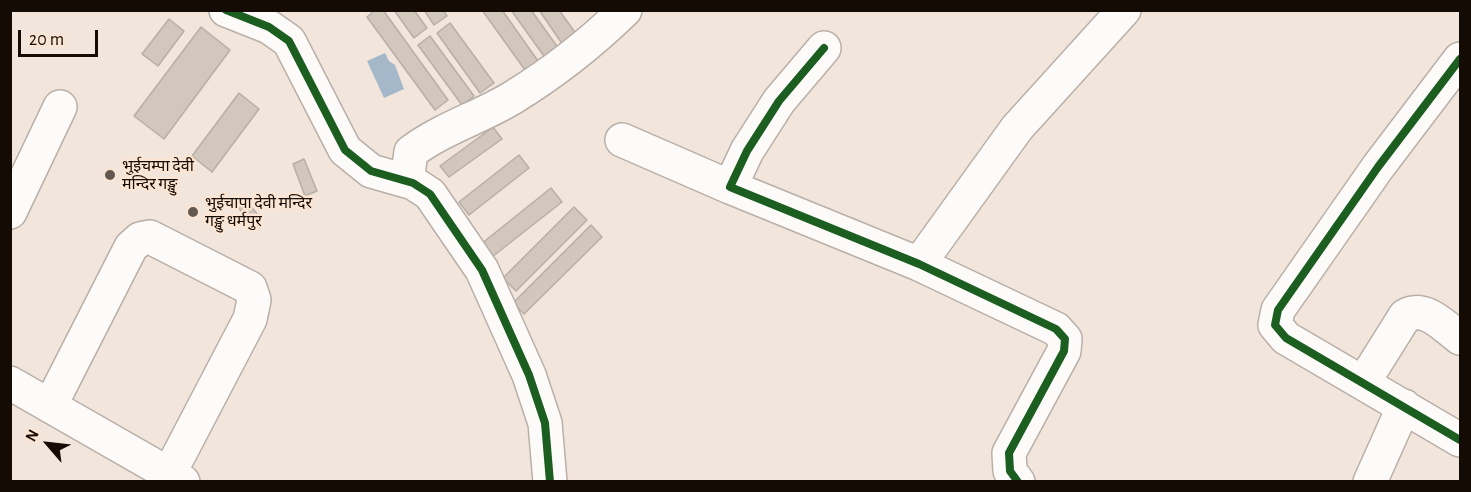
<!DOCTYPE html>
<meta charset="utf-8">
<style>
body{margin:0}
#map{position:relative;width:1471px;height:492px;overflow:hidden;background:#f2e6dc;font-family:"Alegreya Sans",sans-serif}
canvas{display:block}
.frame{position:absolute;inset:0;border:12px solid #140b04;pointer-events:none}
.north{position:absolute;left:18px;top:414px;width:60px;height:60px;-webkit-text-stroke:4px #fce5d2;paint-order:stroke;rotate:298deg;font-size:16px;font-weight:700;line-height:24px;text-align:center;color:#140b04}
.north::after{content:'';display:block;margin:auto;width:21px;height:27px;background:#140b04;clip-path:polygon(50% 0,100% 100%,50% 72%,0 100%)}
.scale{position:absolute;left:18px;top:30px;width:80px;height:27px;box-sizing:border-box;border:3px solid #140b04;border-top:0;padding-left:8px;font-size:18px;line-height:21px;white-space:nowrap;color:#140b04;-webkit-text-stroke:4px #fce5d2;paint-order:stroke}
</style>
<div id="map">
<canvas width="1471" height="492"></canvas>
<div class="frame"></div>
<div class="north">N</div>
<div class="scale">20 m</div>
</div>
<script>
const ctx = document.querySelector('canvas').getContext('2d');
ctx.lineJoin = 'round';
function paint(path, color) { ctx.fillStyle = color; ctx.fill(path, 'evenodd'); }
function trace(path, color, width, dash) { ctx.strokeStyle = color; ctx.lineWidth = width; ctx.lineCap = dash ? 'butt' : 'round'; ctx.setLineDash(dash || []); ctx.stroke(path); }
function label(font, color, halo, rows, align = 'center') {
  ctx.font = font + ' "Alegreya Sans","Noto Sans Devanagari",sans-serif'; ctx.lineWidth = 4.5; ctx.setLineDash([]); ctx.textBaseline = 'middle'; ctx.strokeStyle = halo; ctx.fillStyle = color; for (const [text, x, y, turn = 0] of rows) {
    ctx.save(); ctx.translate(x, y); ctx.rotate((+turn || 0) * Math.PI / 180); ctx.textAlign = isNaN(turn) ? turn : align; if (halo) ctx.strokeText(text, 0, 0); ctx.fillText(text, 0, 0); ctx.restore();
  }
}
const water = new Path2D(`
 M385,53L389,61L395,65L404,89L384,98L367,61Z`);
const building = new Path2D(`
 M375,10H383L448,100L435,110L367,17Z
 M394,10H414L427,28L414,38Z
 M424,10H443L447,16L434,25Z
 M482,10H502L538,61L525,70Z
 M511,10H531L559,49L546,59Z
 M539,10H559L577,35L563,45Z
 M169,19L184,31L158,66L142,54Z
 M450,23L494,83L480,93L437,33Z
 M201,27L230,50L164,139L134,116Z
 M430,36L474,96L462,105L418,45Z
 M239,93L259,109L212,172L192,156Z
 M493,127L502,139L449,177L440,166Z
 M519,155L529,168L469,215L459,202Z
 M304,159L317,191L305,196L293,164Z
 M551,188L562,202L492,257L481,244Z
 M245,200L260,217L252,224L237,206Z
 M574,207L587,220L516,291L503,278Z
 M591,225L602,237L524,314L513,303Z`);
const minor = new Path2D(`
 M226,10L269,27L289,41L345,150L371,171L413,183L430,194L482,270L529,375L545,423L550,482
 M824,48L779,101L747,151L730,187L919,264L1056,329L1065,339L1064,351L1009,453L1010,471L1018,482
 M1460,59L1378,167L1278,310L1275,325L1286,338L1460,440
 M622,140L730,187
 M407,181L411,152C443,128 479,118 512,98C553,73 590,44 625,10
 M10,212L60,107
 M919,264L1017,128L1124,10
 M10,383L183,482
 M1363,383L1405,316C1424,304 1444,326 1460,338
 M50,406L131,247L140,239L150,237L250,288L254,300L250,319L169,474
 M1370,482L1404,406`);
const cycleway = new Path2D(`
 M226,10L269,27L289,41L345,150L371,171L413,183L430,194L482,270L529,375L545,423L550,482
 M824,48L779,101L747,151L730,187L919,264L1056,329L1065,339L1064,351L1009,453L1010,471L1018,482
 M1460,59L1378,167L1278,310L1275,325L1286,338L1460,440`);
const markers = [
 [110,175,6,"#625850"],
 [193,212,6,"#625850"]
];
const poiNames = [
 ["भुईचम्पा देवी",122,166],
 ["मन्दिर गङ्खु",122,184],
 ["भुईचापा देवी मन्दिर",205,203],
 ["गङ्खु धर्मपुर",205,221]
];
paint(water, '#a5b8ca');
paint(building, '#d2c7bc');
trace(building, '#b8aea6', 1.5);
trace(minor, '#b9afa6', 36);
trace(minor, '#fdfbfa', 33);
trace(cycleway, '#1b5e20', 8);
for (const [x, y, r, color] of markers) { const dot = new Path2D(); dot.arc(x, y, r, 0, 2 * Math.PI); ctx.fillStyle = color; ctx.fill(dot); trace(dot, '#fce5d2', 2); }
label('16px', '#140b04', '#fce5d2', poiNames, 'left');
</script>
